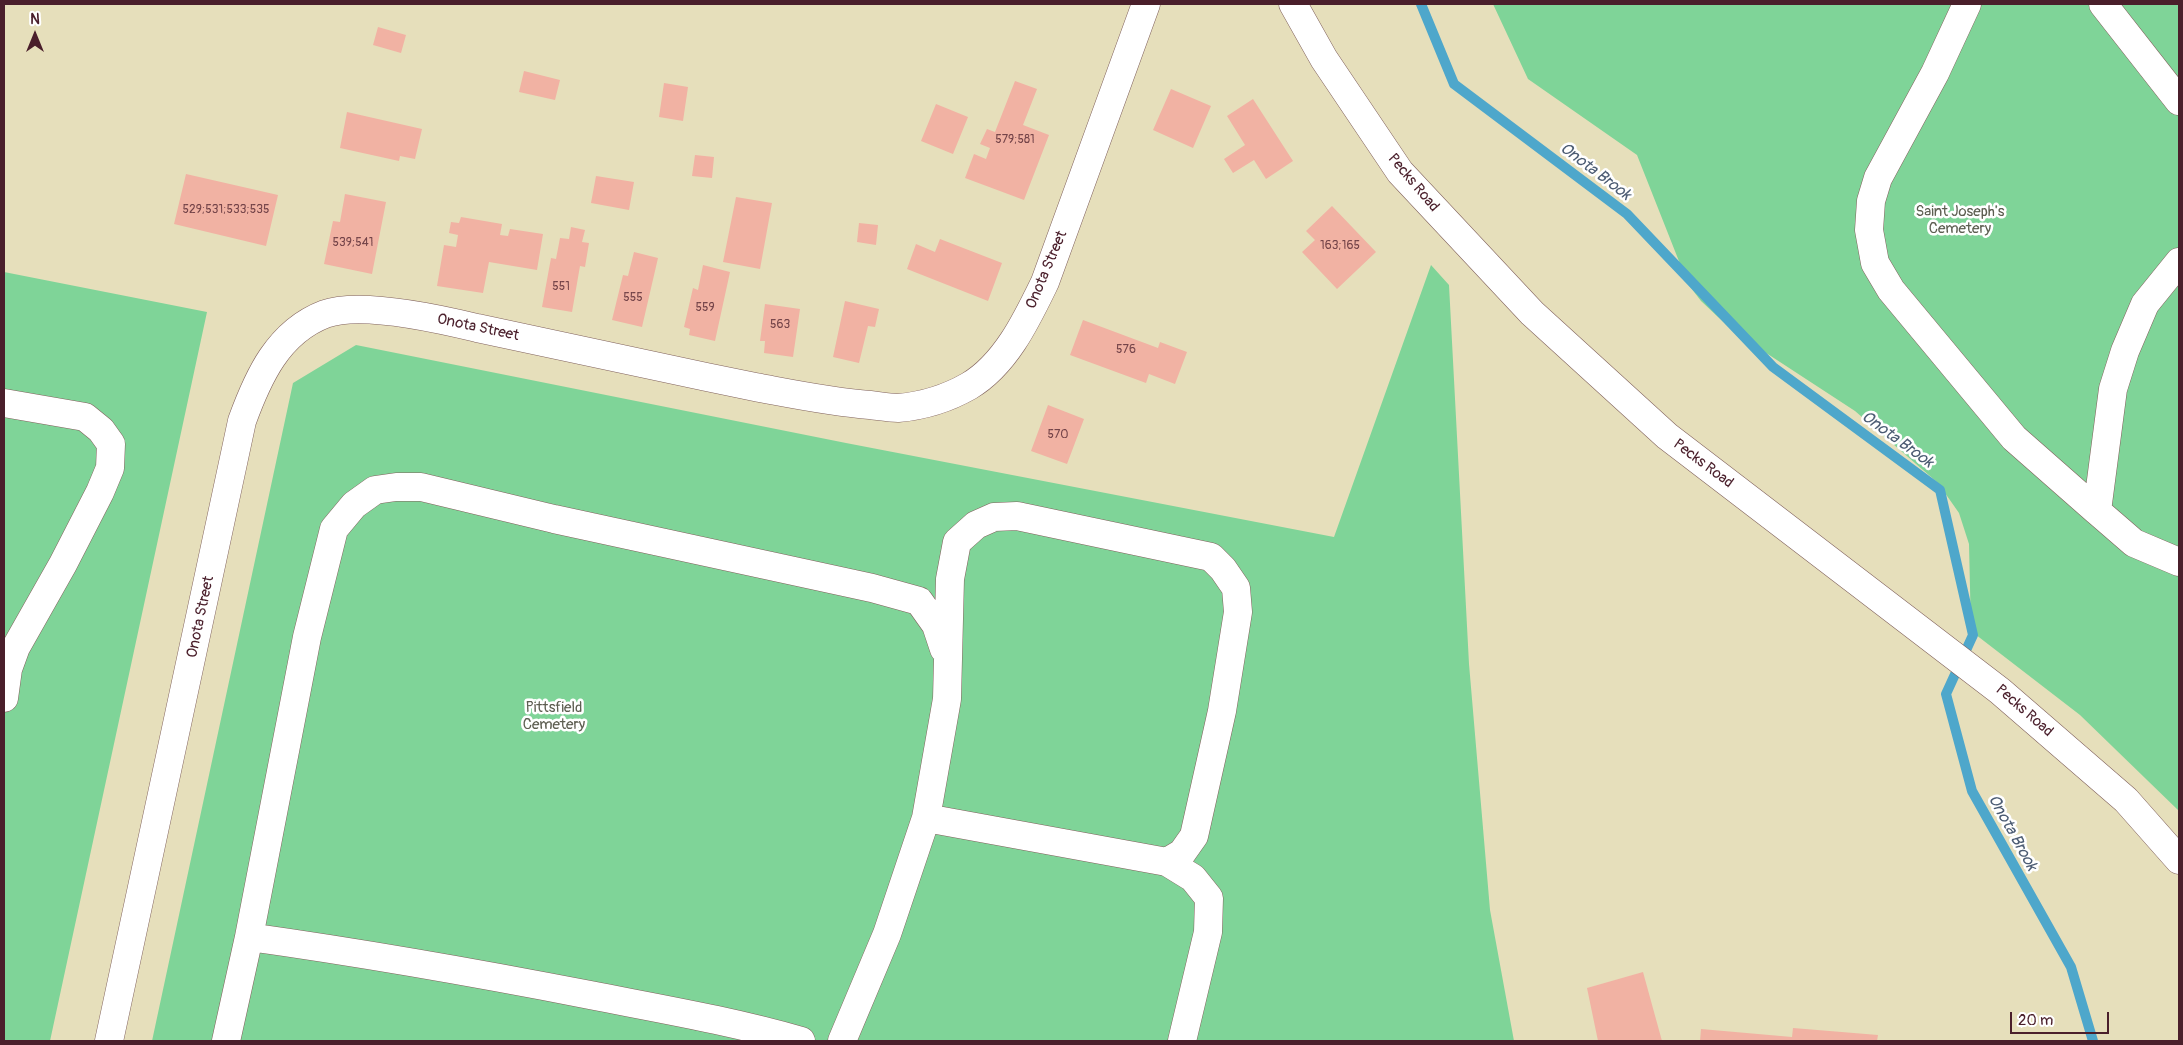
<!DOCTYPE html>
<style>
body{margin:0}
#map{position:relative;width:2183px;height:1045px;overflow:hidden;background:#e6dfbb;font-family:Pangolin,sans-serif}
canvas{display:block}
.frame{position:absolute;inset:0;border:5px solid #4a1f2b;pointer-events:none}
.north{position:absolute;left:10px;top:10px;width:50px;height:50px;-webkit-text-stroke:4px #fff;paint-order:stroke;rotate:0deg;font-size:14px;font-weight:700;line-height:20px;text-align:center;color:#4a1f2b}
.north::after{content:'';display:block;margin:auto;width:18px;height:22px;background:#4a1f2b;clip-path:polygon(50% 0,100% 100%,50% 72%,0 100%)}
.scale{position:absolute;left:2010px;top:1012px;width:99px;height:22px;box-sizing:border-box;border:2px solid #4a1f2b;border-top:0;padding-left:6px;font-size:15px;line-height:18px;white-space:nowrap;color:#4a1f2b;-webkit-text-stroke:4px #fff;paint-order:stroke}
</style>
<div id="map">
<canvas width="2183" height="1045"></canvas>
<div class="frame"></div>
<div class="north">N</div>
<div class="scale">20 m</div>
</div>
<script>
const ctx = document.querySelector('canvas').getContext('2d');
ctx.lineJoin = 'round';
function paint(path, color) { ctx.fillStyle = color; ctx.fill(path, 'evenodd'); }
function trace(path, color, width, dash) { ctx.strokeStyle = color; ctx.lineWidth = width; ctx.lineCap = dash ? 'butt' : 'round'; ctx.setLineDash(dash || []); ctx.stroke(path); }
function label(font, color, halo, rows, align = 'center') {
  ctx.font = font + ' Pangolin,sans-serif'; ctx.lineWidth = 5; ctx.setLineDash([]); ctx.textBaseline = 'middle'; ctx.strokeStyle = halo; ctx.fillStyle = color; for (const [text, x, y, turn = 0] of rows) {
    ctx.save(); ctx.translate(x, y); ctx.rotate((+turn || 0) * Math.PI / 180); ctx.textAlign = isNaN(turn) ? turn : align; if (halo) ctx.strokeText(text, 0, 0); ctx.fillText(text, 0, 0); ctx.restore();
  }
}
const green = new Path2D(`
 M1493,4H2179V811L2080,715L1971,631L1969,544L1959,513L1938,483L1855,411L1734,332L1701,301L1688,284L1637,155L1528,79Z
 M1431,265L1449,285L1469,664L1490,910L1514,1041H152L293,383L356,345L846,443L1334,537Z
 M4,272L207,312L50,1041H4Z`);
const stream = new Path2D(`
 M1421,4L1454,84L1627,214L1773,367L1940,490L1973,635L1946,694L1972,791L2071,967L2093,1041`);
const building = new Path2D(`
 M378,27L406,35L401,53L373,45Z
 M524,71L560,80L555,100L519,92Z
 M1015,81L1037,89L1023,125L1049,135L1024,200L965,178L974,154L986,159L990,148L980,144L987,129L995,132Z
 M664,83L688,87L683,121L659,117Z
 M1171,89L1211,106L1193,148L1153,130Z
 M1253,99L1293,161L1266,179L1254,160L1233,173L1224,159L1245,145L1227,116Z
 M936,104L968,117L953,154L921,141Z
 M347,112L422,129L415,159L400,156L399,161L340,148Z
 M695,155L714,157L712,178L692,176Z
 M186,174L278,195L266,246L174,224Z
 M596,176L634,182L629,210L591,203Z
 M345,194L386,202L372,274L324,264L333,221L340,222Z
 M736,197L772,203L760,269L723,262Z
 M1332,206L1376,252L1337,289L1302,252L1315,240L1306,231Z
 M461,217L502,224L500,235L508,236L510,229L543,234L537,270L489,262L483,293L437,286L444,245L456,247L458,235L449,233L451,222L459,223Z
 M859,223L878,225L876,245L857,242Z
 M571,227L585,230L582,242L589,243L585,267L580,266L572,312L542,307L551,258L556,259L560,238L569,239Z
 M940,239L1002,263L988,301L907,269L916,244L935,252Z
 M634,252L658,258L642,327L612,320L623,275L628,276Z
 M703,265L730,272L715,341L689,335L690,329L684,327L693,288L698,290Z
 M845,301L879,309L875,327L868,326L859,363L833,357Z
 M765,304L800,309L793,357L764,353L765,341H760Z
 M1083,320L1158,348L1160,342L1187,352L1175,384L1149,374L1146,383L1070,355Z
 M1048,405L1084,419L1067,464L1031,451Z
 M1643,972L1662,1041H1598L1587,988Z
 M1793,1028L1878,1035L1877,1041H1700L1701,1029L1792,1037Z`);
const minor = new Path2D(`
 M1293,4L1324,59L1400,172L1532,313L1667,436L2000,691L2126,800L2179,860
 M1967,4L1935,73L1878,178L1871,201L1869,230L1875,263L1891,290L2014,438L2097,511
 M2103,4L2179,101
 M2179,262L2145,304L2125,351L2113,389L2097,511L2134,543L2179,562
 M4,403L85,417L101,430L111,444L110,468L100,492L63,564L16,647L8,669L4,698
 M1167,862L1193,878L1209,898L1208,932L1182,1041
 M249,937L307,637L334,529L354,505L375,490L396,487H421L554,519L872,588L919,601L936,625L944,649
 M109,1041L242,421C258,377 278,332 325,314C361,301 440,319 477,328C569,348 662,368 755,387C793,394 831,402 870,405C879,406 889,408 898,408C922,406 948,398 969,386C1006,364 1027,319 1045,282L1146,4
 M226,1041L249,937C363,953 477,973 590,995C661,1009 732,1021 801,1041
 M842,1041L887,934L926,818L947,699L950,579L957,542L976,525L994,517L1017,516L1211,557L1223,569L1236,588L1238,612L1222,711L1194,836L1182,853L1167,862L926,818`);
const numberNames = [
 ["579;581",1015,140],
 ["529;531;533;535",226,210],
 ["539;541",353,243],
 ["163;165",1340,246],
 ["551",561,287],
 ["555",633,298],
 ["559",705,308],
 ["563",780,325],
 ["576",1126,350],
 ["570",1058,435]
];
const streetNames = [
 ["Pecks Road",1413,183,50],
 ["Onota Street",1047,270,-67],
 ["Onota Street",478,328,12],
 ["Pecks Road",1703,464,37],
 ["Onota Street",201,617,-78],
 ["Pecks Road",2024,711,41]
];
const parkNames = [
 ["Saint Joseph's",1960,212],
 ["Cemetery",1960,229],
 ["Pittsfield",554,708],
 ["Cemetery",554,725]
];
const waterNames = [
 ["Onota Brook",1595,172,37],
 ["Onota Brook",1897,440,36],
 ["Onota Brook",2012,833,61]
];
paint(green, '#7fd498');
trace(stream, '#4ea7cb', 10);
paint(building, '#f1b2a3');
trace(minor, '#81625d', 29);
trace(minor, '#fff', 28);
label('12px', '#744449', null, numberNames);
label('15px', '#4a1f2b', '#fff', streetNames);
label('15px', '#5d5e51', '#fff', parkNames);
label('italic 16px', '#4c5c73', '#fff', waterNames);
</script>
